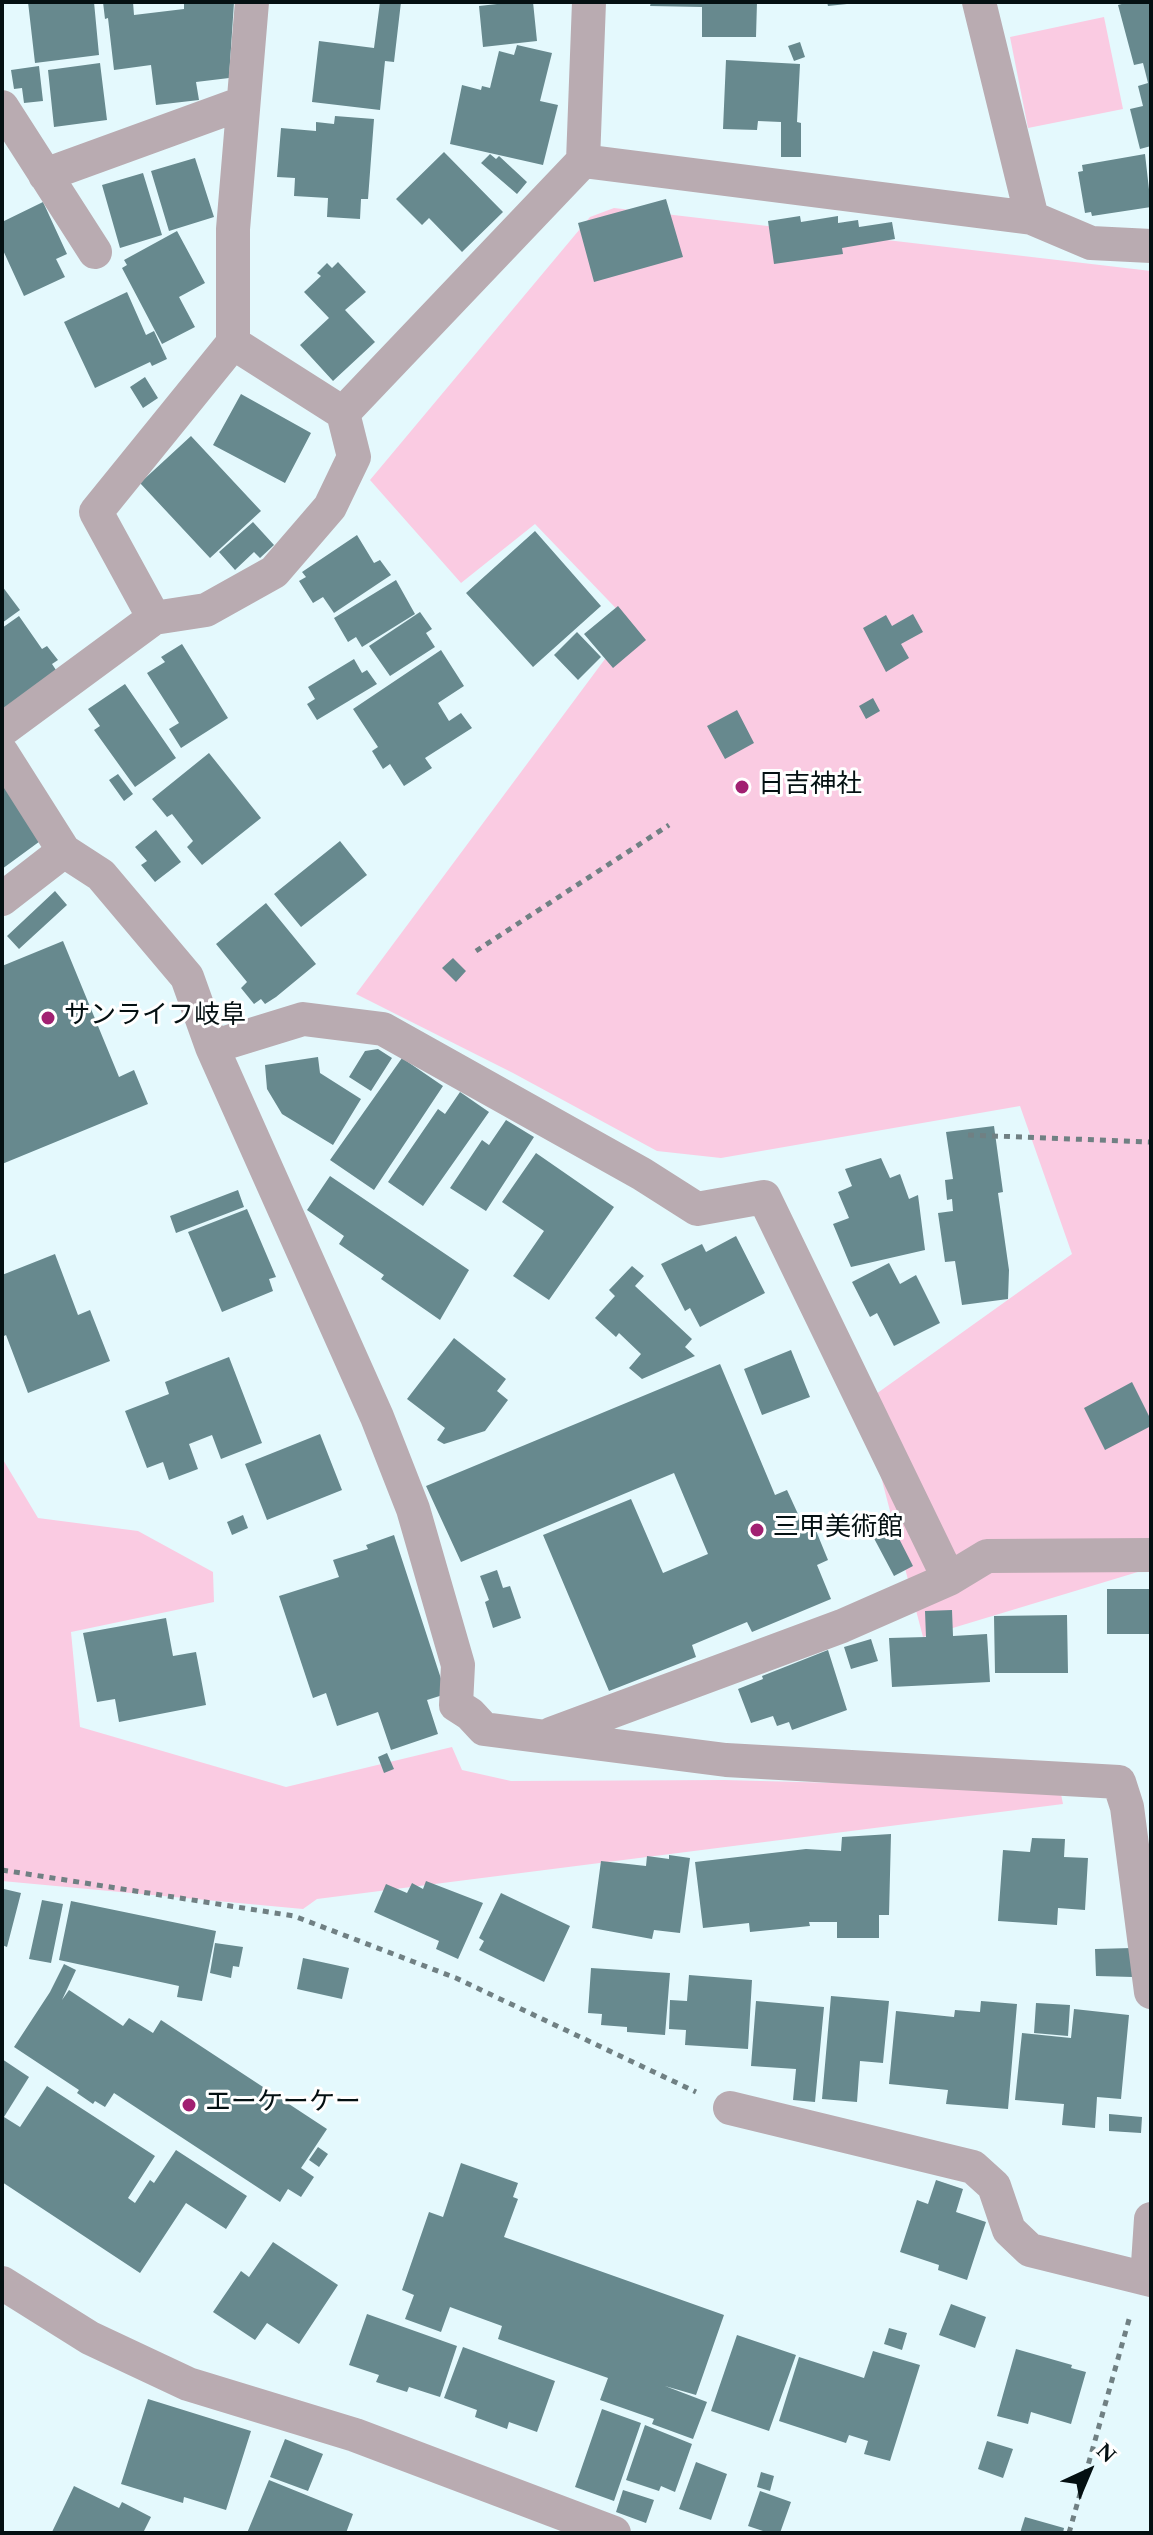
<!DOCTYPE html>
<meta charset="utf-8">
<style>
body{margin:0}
#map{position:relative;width:1153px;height:2535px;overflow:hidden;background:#e4f9fd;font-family:Spectral,serif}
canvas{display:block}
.frame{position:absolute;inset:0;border:4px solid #041012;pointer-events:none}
.north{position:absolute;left:1049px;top:2431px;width:80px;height:80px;-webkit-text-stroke:6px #fff;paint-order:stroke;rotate:44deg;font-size:22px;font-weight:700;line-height:32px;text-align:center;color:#041012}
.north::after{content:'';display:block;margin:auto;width:28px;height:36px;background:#041012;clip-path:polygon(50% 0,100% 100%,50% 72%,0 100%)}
</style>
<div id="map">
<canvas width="1153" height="2535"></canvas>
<div class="frame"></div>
<div class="north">N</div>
</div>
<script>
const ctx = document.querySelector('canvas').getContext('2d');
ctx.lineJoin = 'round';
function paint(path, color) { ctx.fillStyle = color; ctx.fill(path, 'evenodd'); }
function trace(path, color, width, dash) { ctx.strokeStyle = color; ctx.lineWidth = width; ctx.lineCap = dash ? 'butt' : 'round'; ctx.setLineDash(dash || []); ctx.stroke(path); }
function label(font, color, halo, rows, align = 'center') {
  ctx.font = font + ' Spectral,"Noto Sans JP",serif'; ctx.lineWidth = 6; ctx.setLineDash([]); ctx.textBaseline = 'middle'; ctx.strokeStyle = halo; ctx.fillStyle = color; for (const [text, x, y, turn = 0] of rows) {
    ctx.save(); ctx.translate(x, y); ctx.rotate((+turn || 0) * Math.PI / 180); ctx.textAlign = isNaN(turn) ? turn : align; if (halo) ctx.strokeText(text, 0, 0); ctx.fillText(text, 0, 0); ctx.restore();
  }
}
const green = new Path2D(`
 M1104,17L1123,109L1028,128L1010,37Z
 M614,208L1151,271V1568L923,1637L862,1404L1072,1254L1020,1106L721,1158L657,1151L513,1073L356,994L631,624L535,524L461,583L370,480L590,217Z
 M2,1458L38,1518L138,1531L213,1572L214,1602L71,1632L80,1727L286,1787L452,1747L462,1770L511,1781L724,1780L1060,1789L1063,1804L317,1899L303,1909L2,1881Z`);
const building = new Path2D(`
 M28,2H94L99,55L35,63Z
 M103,2H133L134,15L184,9V2H234L229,78L196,82L199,100L156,105L151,65L114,70L108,18L105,19Z
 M380,2H401L394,62L385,61L380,110L312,102L319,41L374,48Z
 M515,2H533L537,41L483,47L479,6Z
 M651,2H757L756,37H702V7L650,6Z
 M827,2H847V4L828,6Z
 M1129,2H1151V146L1140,149L1130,109L1143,106L1138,86L1148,83L1143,63L1134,65L1118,5Z
 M800,42L805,57L794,61L788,46Z
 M517,45L552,53L540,101L558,105L543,165L450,144L462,85L481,90L482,86L490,88L499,51L514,55Z
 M726,60L800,64L797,122L801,123V157H781V122L758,121L757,130L723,129Z
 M100,63L107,120L54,127L48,70Z
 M39,66L43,101L24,103L22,88L14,89L11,70Z
 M335,116L374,119L368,199H361L360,219L327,217L328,198L294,196L295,178L277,177L281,128L316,131V122L334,124Z
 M444,152L503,212L462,252L429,218L422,225L396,199Z
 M490,154L496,159L499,156L527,182L517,194L481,163Z
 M1145,154L1151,207L1092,216L1091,212L1085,213L1078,172L1083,171L1082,165Z
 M195,158L214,217L169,231L151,171Z
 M143,173L162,235L120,248L102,185Z
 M666,199L683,257L594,282L578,223Z
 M43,202L67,254L56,259L65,277L24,296L2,248V222Z
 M800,216L801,222L838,216V223L858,220L859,227L892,222L895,239L842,248L843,254L774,264L768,221Z
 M177,231L205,283L179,297L195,327L162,344L122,268L127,265L124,260Z
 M338,262L366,292L345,310L375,342L333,381L300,345L329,318L304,292L321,276L317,273L327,263L332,268Z
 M127,292L146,335L154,331L167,359L152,366L150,362L95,388L64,322Z
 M145,377L158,398L143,408L130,387Z
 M241,394L311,433L285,483L213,445Z
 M191,436L261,511L210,558L140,483Z
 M253,522L274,545L260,558L254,552L235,570L219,552Z
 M535,531L601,606L533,667L466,593Z
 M357,535L374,563L380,560L391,575L334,613L323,597L313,603L299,581L306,577L302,572Z
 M396,580L415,614L362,647L356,637L348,642L334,618Z
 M2,586L20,610L2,623Z
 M618,606L646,640L613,668L584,634Z
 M420,612L432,629L426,633L435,647L390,676L369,646Z
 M913,614L923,632L901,644L909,658L886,672L863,628L886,615L892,626Z
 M19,616L42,649L47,646L58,660L52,664L58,673L2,711V628Z
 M577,632L601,657L578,680L554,655Z
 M182,644L228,718L181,748L169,729L179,723L147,673L165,662L161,657Z
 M441,650L464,686L438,703L449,721L461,713L472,728L425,758L432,768L404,786L390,764L383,769L372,751L378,747L353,709Z
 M354,659L362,673L367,670L377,684L317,720L307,704L315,699L308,687Z
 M125,684L176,758L135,787L94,730L100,726L88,709Z
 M873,698L880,711L866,719L859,706Z
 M737,710L754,743L725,759L707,726Z
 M209,753L261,818L202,865L187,847L193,841L172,814L167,817L152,799Z
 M118,774L133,794L124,801L109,780Z
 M7,782L47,836L2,869V785Z
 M156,830L181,862L155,882L141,865L147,861L135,847Z
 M340,841L367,875L301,927L274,894Z
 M55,891L67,905L19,949L7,936Z
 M266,903L316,964L276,997L265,1004L261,999L254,1004L241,988L247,982L216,944Z
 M63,941L119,1077L134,1070L148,1104L2,1164V966Z
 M453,958L466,971L456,982L442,968Z
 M378,1049L392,1058L371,1091L349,1077L365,1051Z
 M318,1057L320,1073L361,1099L333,1145L282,1114L267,1089L265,1065Z
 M402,1058L443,1086L374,1190L330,1160Z
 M460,1092L489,1112L423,1206L388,1182L438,1109L445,1114Z
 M506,1120L534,1137L486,1211L450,1188L482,1140L489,1145Z
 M994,1126L1003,1192L998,1193L1009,1270L1008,1299L962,1305L955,1261L945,1262L938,1213L953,1211L952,1199L947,1200L945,1180L953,1179L946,1132Z
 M536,1153L614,1207L549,1300L513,1276L544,1231L502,1202Z
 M881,1158L890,1178L900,1174L909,1199L918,1195L925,1250L851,1267L833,1224L849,1218L838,1192L852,1186L845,1169Z
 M330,1176L469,1270L440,1320L381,1279L384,1275L339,1244L344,1236L307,1210Z
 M238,1190L244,1207L176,1233L170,1216Z
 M247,1209L276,1277L269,1279L273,1291L222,1312L188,1232Z
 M736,1236L765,1293L700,1327L690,1308L685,1311L661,1264L702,1244L706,1252Z
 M55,1254L78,1315L90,1310L110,1361L28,1393L6,1335L2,1337V1275Z
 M889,1263L900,1284L916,1275L940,1323L894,1346L877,1313L870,1317L852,1282Z
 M632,1266L644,1276L635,1286L692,1339L685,1347L695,1356L642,1379L629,1368L641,1354L619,1333L616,1337L595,1318L615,1296L609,1290Z
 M454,1338L506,1379L497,1391L508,1400L485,1431L444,1444L437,1440L445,1428L407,1399Z
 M791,1350L810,1397L762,1415L744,1369Z
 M229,1357L262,1443L221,1459L212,1435L189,1444L198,1469L169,1480L163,1462L147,1468L125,1411L169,1394L165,1382Z
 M720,1364L775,1495L787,1490L803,1525L812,1521L828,1560L817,1565L831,1599L752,1632L747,1622L692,1645L696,1657L609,1691L543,1535L631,1499L663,1573L708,1554L674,1473L461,1562L426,1486Z
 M1132,1382L1151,1420V1426L1105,1450L1084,1408Z
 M320,1434L342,1490L267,1520L245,1464Z
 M243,1515L248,1528L232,1535L227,1522Z
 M888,1517L913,1566L894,1576L868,1527Z
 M394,1535L446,1694L427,1700L438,1734L391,1750L378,1712L337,1726L326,1693L313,1698L279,1596L339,1577L333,1560L368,1549L366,1545Z
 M497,1570L503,1588L510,1586L521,1618L493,1628L485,1602L489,1600L480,1576Z
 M1107,1589H1151V1634H1107Z
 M952,1610L953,1636L987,1634L990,1682L892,1687L889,1638L926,1637L925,1611Z
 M1067,1615L1068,1673H995L994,1616Z
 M166,1618L173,1656L196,1652L206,1705L119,1722L115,1699L97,1702L83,1633Z
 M871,1639L878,1661L851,1669L844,1647Z
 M828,1650L847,1710L792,1730L789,1722L777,1726L773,1716L751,1723L738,1689L763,1679L762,1676Z
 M387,1753L394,1769L384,1773L378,1757Z
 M891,1834L889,1915H879V1938H837V1922H809L810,1926L750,1932L749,1923L703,1928L695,1862L806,1849L841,1851L842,1837Z
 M1032,1838L1065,1839L1064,1857L1088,1858L1085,1910L1058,1908L1057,1925L998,1921L1003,1850L1030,1852Z
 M669,1855L690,1858L680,1933L654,1930L652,1939L592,1928L601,1861L646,1866L647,1856L669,1859Z
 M426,1881L483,1903L458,1959L436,1949L439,1941L374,1912L386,1884L407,1893L412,1883L423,1889Z
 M4,1889L21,1893L7,1947L2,1945Z
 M501,1893L570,1926L544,1982L479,1950L484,1941L479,1938Z
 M42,1900L63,1904L51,1963L29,1959Z
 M71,1901L216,1931L202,2001L177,1997L179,1986L59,1960Z
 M215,1943L243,1947L239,1967L233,1966L231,1978L210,1973Z
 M1132,1948L1133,1977L1096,1976L1095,1949Z
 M303,1958L349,1968L342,1999L297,1989Z
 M64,1964L76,1970L62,2000L69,1990L123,2026L129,2018L153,2033L161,2020L327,2129L301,2168L314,2177L301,2197L288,2189L280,2202L114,2093L105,2107L95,2101L93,2104L77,2093L79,2090L14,2047L50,1992Z
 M591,1968L670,1973L665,2035L627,2032V2027L601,2025L602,2014L588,2013Z
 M689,1975L752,1980L748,2049L685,2045L686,2030L669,2029L670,2000L687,2001Z
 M831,1996L889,2001L883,2063L860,2061L857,2102L822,2099Z
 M756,2001L824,2007L815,2102L793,2100L796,2069L751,2066Z
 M981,2001L1017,2004L1008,2109L946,2104L948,2090L889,2084L896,2011L954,2017L955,2010L980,2012Z
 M1036,2003L1070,2005L1068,2036L1034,2033Z
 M1074,2009L1129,2015L1121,2099L1097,2097L1095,2128L1062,2125L1064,2104L1015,2100L1022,2033L1071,2038Z
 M2,2059L29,2077L4,2117L20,2127L47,2086L155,2156L128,2198L135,2203L150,2180L154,2183L176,2150L247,2196L226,2229L186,2203L140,2273L2,2182Z
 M1109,2114L1142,2117L1141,2133L1109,2131Z
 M318,2147L328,2154L319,2167L309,2160Z
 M461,2163L518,2183L513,2197L518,2199L504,2237L724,2315L696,2395L665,2386L707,2402L693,2439L652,2424L654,2419L600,2400L608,2378L498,2339L502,2326L450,2307L441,2332L405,2319L414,2295L402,2290L429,2212L443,2217Z
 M936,2180L963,2189L956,2212L986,2222L967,2280L938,2270L939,2265L900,2252L917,2200L928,2204Z
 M273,2242L338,2285L299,2344L267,2323L255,2340L213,2312L241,2271L249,2277Z
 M951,2304L986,2317L975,2348L939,2335Z
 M367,2314L457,2346L440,2397L409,2387L407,2392L376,2382L379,2375L349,2365Z
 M889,2328L907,2333L902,2350L884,2344Z
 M737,2335L796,2355L769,2431L711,2411Z
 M463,2347L555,2381L537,2432L509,2422L507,2429L475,2417L477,2410L444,2398Z
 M1016,2349L1072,2365L1071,2368L1086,2372L1071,2424L1031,2412L1028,2424L997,2416Z
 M873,2351L920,2365L890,2461L864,2454L868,2441L849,2435L846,2443L779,2421L799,2357L864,2378Z
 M148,2399L251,2431L226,2510L184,2497L183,2503L121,2484Z
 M602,2409L641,2423L614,2501L575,2487Z
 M645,2425L692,2444L675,2492L661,2486L659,2491L626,2480Z
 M285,2439L323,2454L308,2491L270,2477Z
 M987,2441L1013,2449L1003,2478L978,2469Z
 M696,2462L727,2474L711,2520L679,2509Z
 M761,2472L774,2476L770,2491L757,2487Z
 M269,2480L353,2514L346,2533H247Z
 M74,2486L119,2508L122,2502L151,2517L143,2533L52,2532Z
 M623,2490L654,2500L646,2523L616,2512Z
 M760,2491L791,2502L780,2533H769L748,2526Z
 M1025,2517L1064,2528L1063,2533H1020Z`);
const path = new Path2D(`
 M476,951L669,825
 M968,1135L1151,1142
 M2,1870L294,1916L456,1978L696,2092
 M1069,2533L1130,2316`);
const street = new Path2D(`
 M979,2L1032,218
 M2,107L95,252
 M583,161L1032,218L1091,243L1151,246
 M45,175L243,103
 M343,413L583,161L589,2
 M154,618L96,512L233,343V229L252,2
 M2,730L154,618L206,610L274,572L330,507L354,457L343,413L233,343
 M2,753L64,851L101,875L187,977L212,1047L377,1417L413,1509L458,1665L456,1705L470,1714L484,1729L726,1760L1119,1782L1127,1807L1151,1992
 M2,899L64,851
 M212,1047L303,1019L383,1029L642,1174L697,1209L764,1197L949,1579
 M551,1734L842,1626L949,1579L987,1556L1151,1555
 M730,2108L973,2167L994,2186L1009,2230L1030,2250L1151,2280
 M1147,2279L1151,2219
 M2,2283L90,2338L188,2384L355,2435L614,2533`);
const markers = [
 [742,787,8,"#a12071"],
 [48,1018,8,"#a12071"],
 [757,1530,8,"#a12071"],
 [189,2105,8,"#a12071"]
];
const poiNames = [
 ["日吉神社",758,787],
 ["サンライフ岐阜",64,1018],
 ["三甲美術館",773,1530],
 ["エーケーケー",205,2105]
];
paint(green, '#facbe2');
paint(building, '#67898e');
trace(path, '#708083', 5, [6, 6]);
trace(street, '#b9abb1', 34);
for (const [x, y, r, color] of markers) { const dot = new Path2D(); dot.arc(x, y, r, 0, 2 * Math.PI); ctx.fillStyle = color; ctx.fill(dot); trace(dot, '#fff', 3); }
label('26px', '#041012', '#fff', poiNames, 'left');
</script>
